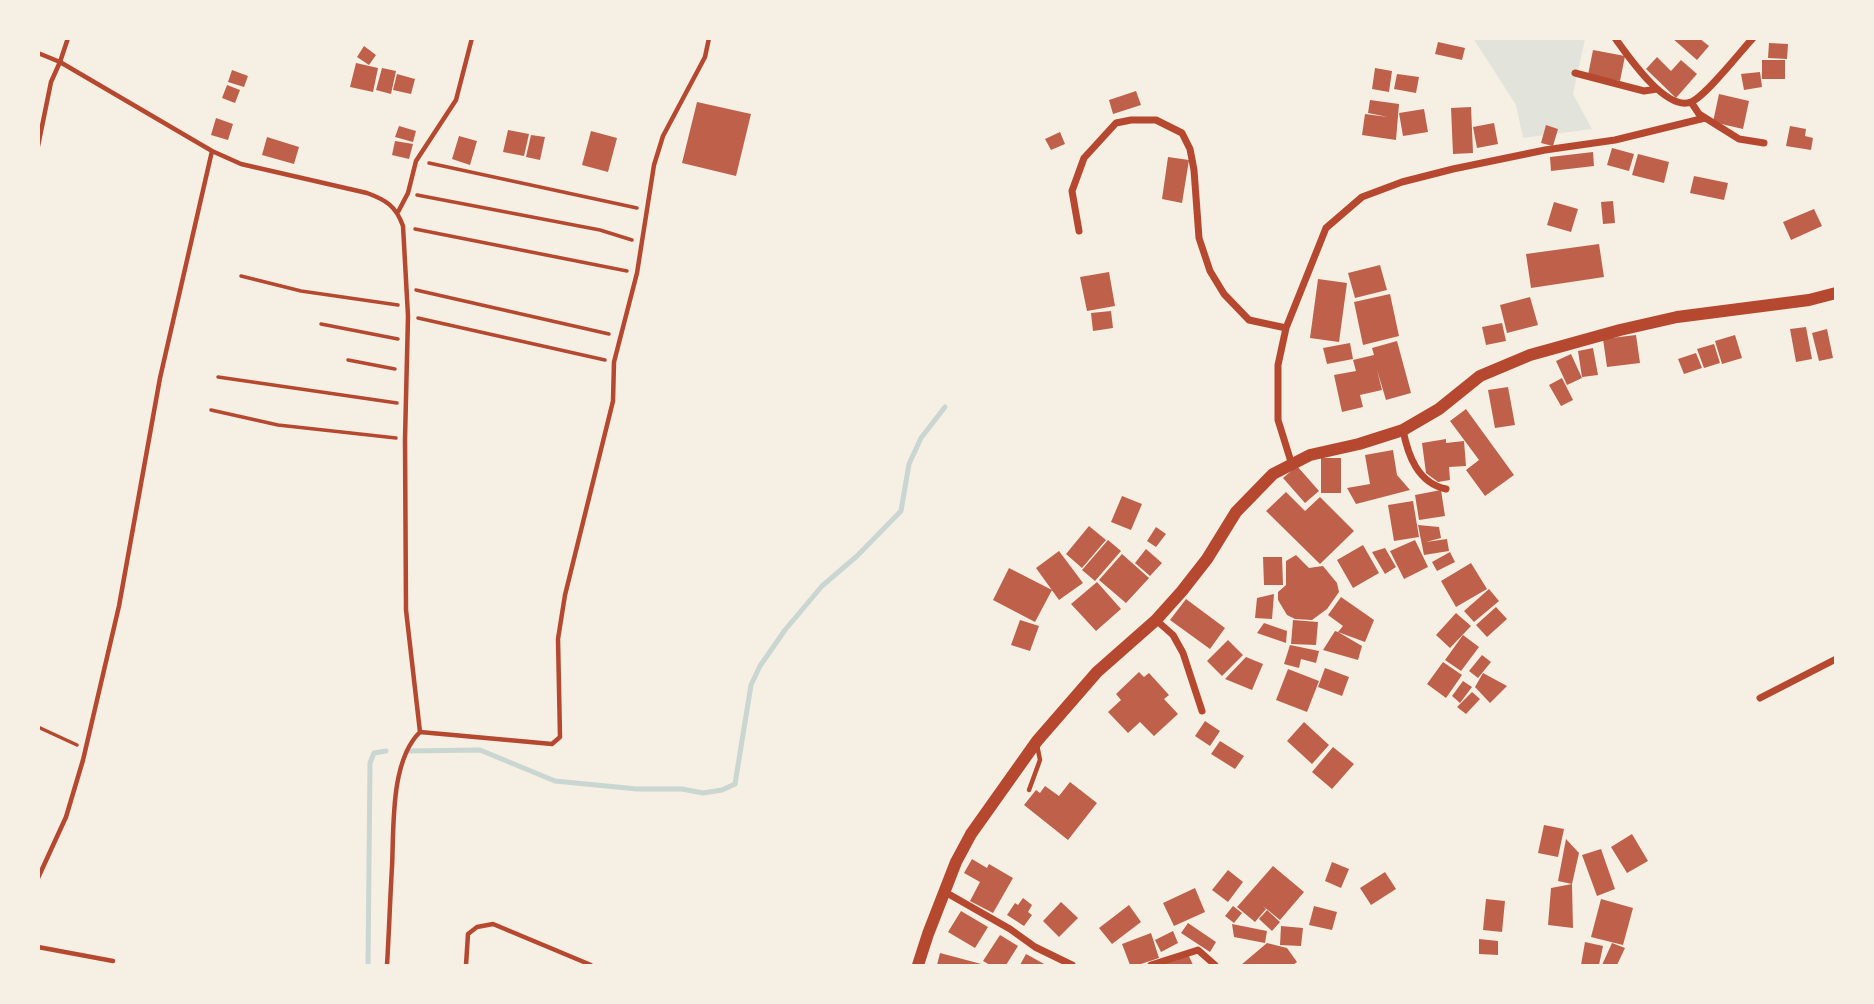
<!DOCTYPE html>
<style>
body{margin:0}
#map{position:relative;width:1874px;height:1004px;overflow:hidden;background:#f6efe4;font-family:"Work Sans",sans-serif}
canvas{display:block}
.frame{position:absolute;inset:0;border:40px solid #f6efe4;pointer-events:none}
</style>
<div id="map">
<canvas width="1874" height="1004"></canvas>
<div class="frame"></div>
</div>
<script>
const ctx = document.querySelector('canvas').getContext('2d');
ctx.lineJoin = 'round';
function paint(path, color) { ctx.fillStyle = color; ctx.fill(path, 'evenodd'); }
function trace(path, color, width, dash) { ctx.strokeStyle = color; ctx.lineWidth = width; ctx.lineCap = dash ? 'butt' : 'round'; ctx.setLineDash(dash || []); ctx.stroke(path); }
const green = new Path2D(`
 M1473,38L1585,39L1573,94L1592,129L1523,138L1516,105Z`);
const stream = new Path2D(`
 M407,751L480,750L555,781L637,789H682L703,793L722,790L735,784L751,685L760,666L785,630L822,586L857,556L901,511L909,464L921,438L945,407
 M368,965L370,763L374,753L386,751`);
const building = new Path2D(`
 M1672,38H1699L1709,46L1697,60Z
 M1438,42L1465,48L1462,60L1435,54Z
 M1769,43L1788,44L1787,59L1768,58Z
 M364,46L376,55L369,65L357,57Z
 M1593,50L1625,56L1620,81L1588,75Z
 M1657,57L1671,71L1681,60L1697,74L1676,98L1646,69Z
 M1762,60H1785V79H1762Z
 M356,63L378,68L373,92L350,87Z
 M382,68L396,71L391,94L376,90Z
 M1375,68L1392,71L1389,92L1372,89Z
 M232,70L248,76L244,87L228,82Z
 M1760,72L1762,87L1744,90L1741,74Z
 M397,74L415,79L411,94L393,90Z
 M1397,74L1419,77L1416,93L1394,89Z
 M227,85L240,90L235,103L222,98Z
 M1136,91L1141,105L1113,114L1109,100Z
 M1719,94L1749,101L1743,129L1713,122Z
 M1370,100L1399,104L1396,140L1362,135L1365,114L1388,117L1368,113Z
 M697,102L751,114L736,176L682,163Z
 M1471,107L1473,153L1453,154L1451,108Z
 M1424,109L1428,132L1403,136L1399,113Z
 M216,118L233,124L228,140L211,135Z
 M1494,123L1498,144L1477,148L1473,127Z
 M1546,125L1558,129L1553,146L1541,143Z
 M399,126L416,131L413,142L395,137Z
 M1790,126L1806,129L1805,136L1813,138L1811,150L1786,146Z
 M508,130L529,134L524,156L503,152Z
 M591,131L617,138L608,172L582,165Z
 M1060,132L1065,144L1051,150L1045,139Z
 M531,135L545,137L540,160L526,157Z
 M459,136L477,141L470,165L452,159Z
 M267,137L299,147L294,164L262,155Z
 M395,141L413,144L409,159L392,155Z
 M1612,148L1634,154L1629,171L1607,165Z
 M1593,152L1594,166L1551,171L1550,157Z
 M1638,154L1669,162L1664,183L1632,175Z
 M1168,157L1189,160L1182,203L1162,199Z
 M1694,176L1728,183L1724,200L1690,193Z
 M1613,201L1615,223L1603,224L1601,202Z
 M1554,202L1578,209L1571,232L1547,225Z
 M1814,209L1822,226L1791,240L1783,222Z
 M1599,244L1604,277L1531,288L1526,254Z
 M1380,265L1387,290L1355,298L1348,273Z
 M1109,272L1115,306L1087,311L1080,277Z
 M1318,279L1347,283L1339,342L1310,338Z
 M1390,294L1399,336L1363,345L1354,302Z
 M1530,297L1538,325L1507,333L1500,305Z
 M1111,311L1113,328L1093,331L1091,313Z
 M1502,323L1506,341L1486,345L1482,327Z
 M1806,327L1812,359L1796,362L1790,329Z
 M1827,329L1833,358L1819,361L1812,333Z
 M1636,335L1640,363L1607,367L1603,339Z
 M1735,335L1742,358L1722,364L1715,341Z
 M1397,341L1411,393L1386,400L1377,370L1382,390L1360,395L1363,407L1342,412L1334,375L1356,371L1353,360L1374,355L1372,348Z
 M1350,343L1353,359L1327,364L1323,348Z
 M1714,344L1720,363L1704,368L1697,349Z
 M1593,348L1598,375L1582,377L1578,351Z
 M1696,353L1702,368L1684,374L1678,359Z
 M1571,354L1582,378L1567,385L1556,361Z
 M1562,378L1573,400L1561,406L1549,385Z
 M1508,387L1515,425L1495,428L1488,390Z
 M1466,409L1514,475L1485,496L1466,470L1479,460L1450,421Z
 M1446,439V443L1464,441L1466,466L1449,467L1450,480L1438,482L1426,473L1422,443Z
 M1393,450L1397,475L1410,490L1356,504L1347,488L1370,484L1365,455Z
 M1321,458H1341V493H1321Z
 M1297,466L1319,491L1305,503L1283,478Z
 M1441,490L1445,516L1419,520L1415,495Z
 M1286,492L1305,511L1320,497L1354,531L1320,564L1266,511Z
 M1122,496L1142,504L1131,530L1111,522Z
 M1413,501L1419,537L1394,541L1388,505Z
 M1418,525L1439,527L1441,538L1426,542L1447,539L1449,551L1424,555Z
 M1089,526L1106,540L1082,568L1066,554Z
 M1156,527L1166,534L1156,547L1147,541Z
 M1108,540L1121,551L1095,581L1082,570Z
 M1415,540L1428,567L1404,579L1390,551Z
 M1363,545L1379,573L1353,588L1337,560Z
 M1385,548L1396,567L1385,574L1372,552Z
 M1146,549L1162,563L1150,576L1135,563Z
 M1059,551L1083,583L1059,600L1036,568Z
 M1450,552L1455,562L1437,571L1432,562Z
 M1122,554L1149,578L1126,603L1099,580Z
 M1296,555L1309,568L1323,566L1337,583L1339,592L1327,609L1312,620L1295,619L1287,615L1278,600V592L1286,585V561Z
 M1263,557H1282L1283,585H1264Z
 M1471,563L1487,589L1456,607L1441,581Z
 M1009,568L1052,590L1035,622L993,600Z
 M1097,582L1121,609L1096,631L1071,604Z
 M1489,589L1499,601L1474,622L1464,611Z
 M1274,594L1272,619L1255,618L1257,598Z
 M1341,597L1374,620L1365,642L1338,632L1362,646L1358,660L1323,650L1335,631L1338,632L1343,626L1328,615Z
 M1186,599L1225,628L1210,649L1170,620Z
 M1496,607L1507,619L1487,637L1476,625Z
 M1456,613L1471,626L1450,648L1436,635Z
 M1020,620L1039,626L1030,651L1011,645Z
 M1293,620L1318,622L1316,645L1291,644Z
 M1264,623L1287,631L1286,643L1257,633Z
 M1463,635L1479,647L1461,671L1445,660Z
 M1228,640L1243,655L1222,676L1207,661Z
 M1290,645L1319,651L1316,663L1301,659L1299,668L1284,664Z
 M1482,655L1491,662L1478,678L1469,671Z
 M1246,657L1263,664L1252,690L1225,679Z
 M1443,662L1462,675L1446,698L1427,684Z
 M1325,668L1349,677L1342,696L1318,687Z
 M1288,669L1319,681L1307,712L1276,700Z
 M1139,672L1144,677L1149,673L1169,695L1164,699L1178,714L1154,736L1140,722L1128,733L1108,712L1121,700L1116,694Z
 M1483,673L1507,686L1490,703L1475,687Z
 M1463,681L1472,687L1460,703L1452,696Z
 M1472,692L1480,699L1466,714L1457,707Z
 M1205,721L1220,731L1210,746L1195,736Z
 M1304,722L1329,745L1312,764L1287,741Z
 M1220,741L1244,756L1235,769L1211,754Z
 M1333,747L1354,764L1332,789L1312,772Z
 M1070,782L1097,803L1068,840L1024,805L1036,790L1040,793L1045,786L1059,796Z
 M1544,825L1564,829L1558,857L1538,853Z
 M1632,834L1648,861L1627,873L1611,847Z
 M1566,839L1579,853L1572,884L1573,928L1548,925L1551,888L1572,884L1558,881Z
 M1601,849L1615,889L1597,896L1582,855Z
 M972,859L987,868L989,864L1013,878L993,913L970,901L980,882L964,873Z
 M1332,862L1349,869L1341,888L1325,881Z
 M1273,866L1304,892L1280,920L1263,906L1266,909L1255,922L1237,907Z
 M1228,870L1243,882L1228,902L1212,890Z
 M1385,872L1396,889L1371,905L1360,888Z
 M1195,888L1205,912L1174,926L1163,903Z
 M1023,898L1032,905L1028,912L1032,915L1024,926L1007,915L1015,903L1018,905Z
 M1486,899L1505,901L1502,932L1483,930Z
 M1601,899L1633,908L1623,945L1591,937Z
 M1061,902L1078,918L1059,937L1043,921Z
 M1129,905L1141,922L1112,944L1099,928Z
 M1233,906L1242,913L1234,923L1225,916Z
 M1314,906L1337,912L1332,930L1309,925Z
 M1267,910L1280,922L1272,931L1259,919Z
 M961,911L988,927L975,948L948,932Z
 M1188,923L1216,942L1210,952L1181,933Z
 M1232,924L1267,931L1265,943L1234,937Z
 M1281,926L1303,928L1301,946L1280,945Z
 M1173,931L1178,943L1161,952L1155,940Z
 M1151,933L1159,958L1138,965H1130L1122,944Z
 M1000,935L1018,946L1006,965H990L983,961Z
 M1479,939L1498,941V955L1479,954Z
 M1585,942L1603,946L1599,965H1581Z
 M1267,943L1287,948L1297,962L1293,965H1241Z
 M1612,943L1625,948L1617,965H1602Z
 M940,953L985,965H937Z
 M1026,954L1046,965H1020Z
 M1188,954L1193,965H1159Z`);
const path = new Path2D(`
 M429,163L637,208
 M417,195L600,230L632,240
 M415,229L627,271
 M241,276L301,291L398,305
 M416,290L609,334
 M418,318L605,360
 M321,324L398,339
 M348,360L395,369
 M218,377L397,403
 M211,410L278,425L396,438
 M38,727L77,745`);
const service = new Path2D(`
 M38,53L60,62L68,38
 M38,146L51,82L60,62L212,151L241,164L367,193C386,200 396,206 403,226L408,316L405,439L406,610L420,732C390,761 394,828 392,867C390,900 389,933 387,965
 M398,212L408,193L416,161L456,100L472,38
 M420,732L552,744L560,737L558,639L565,595L613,401L614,362L637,273L654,165L663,136L705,57L709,38
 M1029,790L1040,760L1037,745
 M38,878L66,817L83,760L119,606L160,378L212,151
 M38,947L113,961
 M466,965L468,934L477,927L493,924L591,965`);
const minor = new Path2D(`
 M1615,38C1628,56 1666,112 1691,102C1705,97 1740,52 1753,38
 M1575,73L1644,91L1657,89
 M1691,102L1699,114L1739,139L1764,143
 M1079,231L1072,191L1084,158L1116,123L1131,120H1156L1182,133L1190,149L1194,170L1199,238L1210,271L1224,294L1249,320L1286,328
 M1403,430C1408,456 1418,483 1446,489
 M1292,465L1278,420V365L1286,328L1326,228L1362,197L1402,182L1453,169L1545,150L1615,140L1705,118
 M1156,620L1173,635L1183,653L1202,711
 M1760,698L1836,659
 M945,892L1010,929L1035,947L1072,965
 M1151,965L1198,950L1215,965`);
const secondary = new Path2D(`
 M918,965L928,934L956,862L971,834L1037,741L1097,672L1156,620L1182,591L1207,559L1236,512L1273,474L1310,455L1359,444L1403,430L1439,409L1480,376L1530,355L1620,330L1677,317L1809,300L1836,293`);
paint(green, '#e2e4dc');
trace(stream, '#c9d6d2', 5);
paint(building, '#bf614a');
trace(path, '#b5482f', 3.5);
trace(service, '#b5482f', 4.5);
trace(minor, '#b5482f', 7);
trace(secondary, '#b5482f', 12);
</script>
